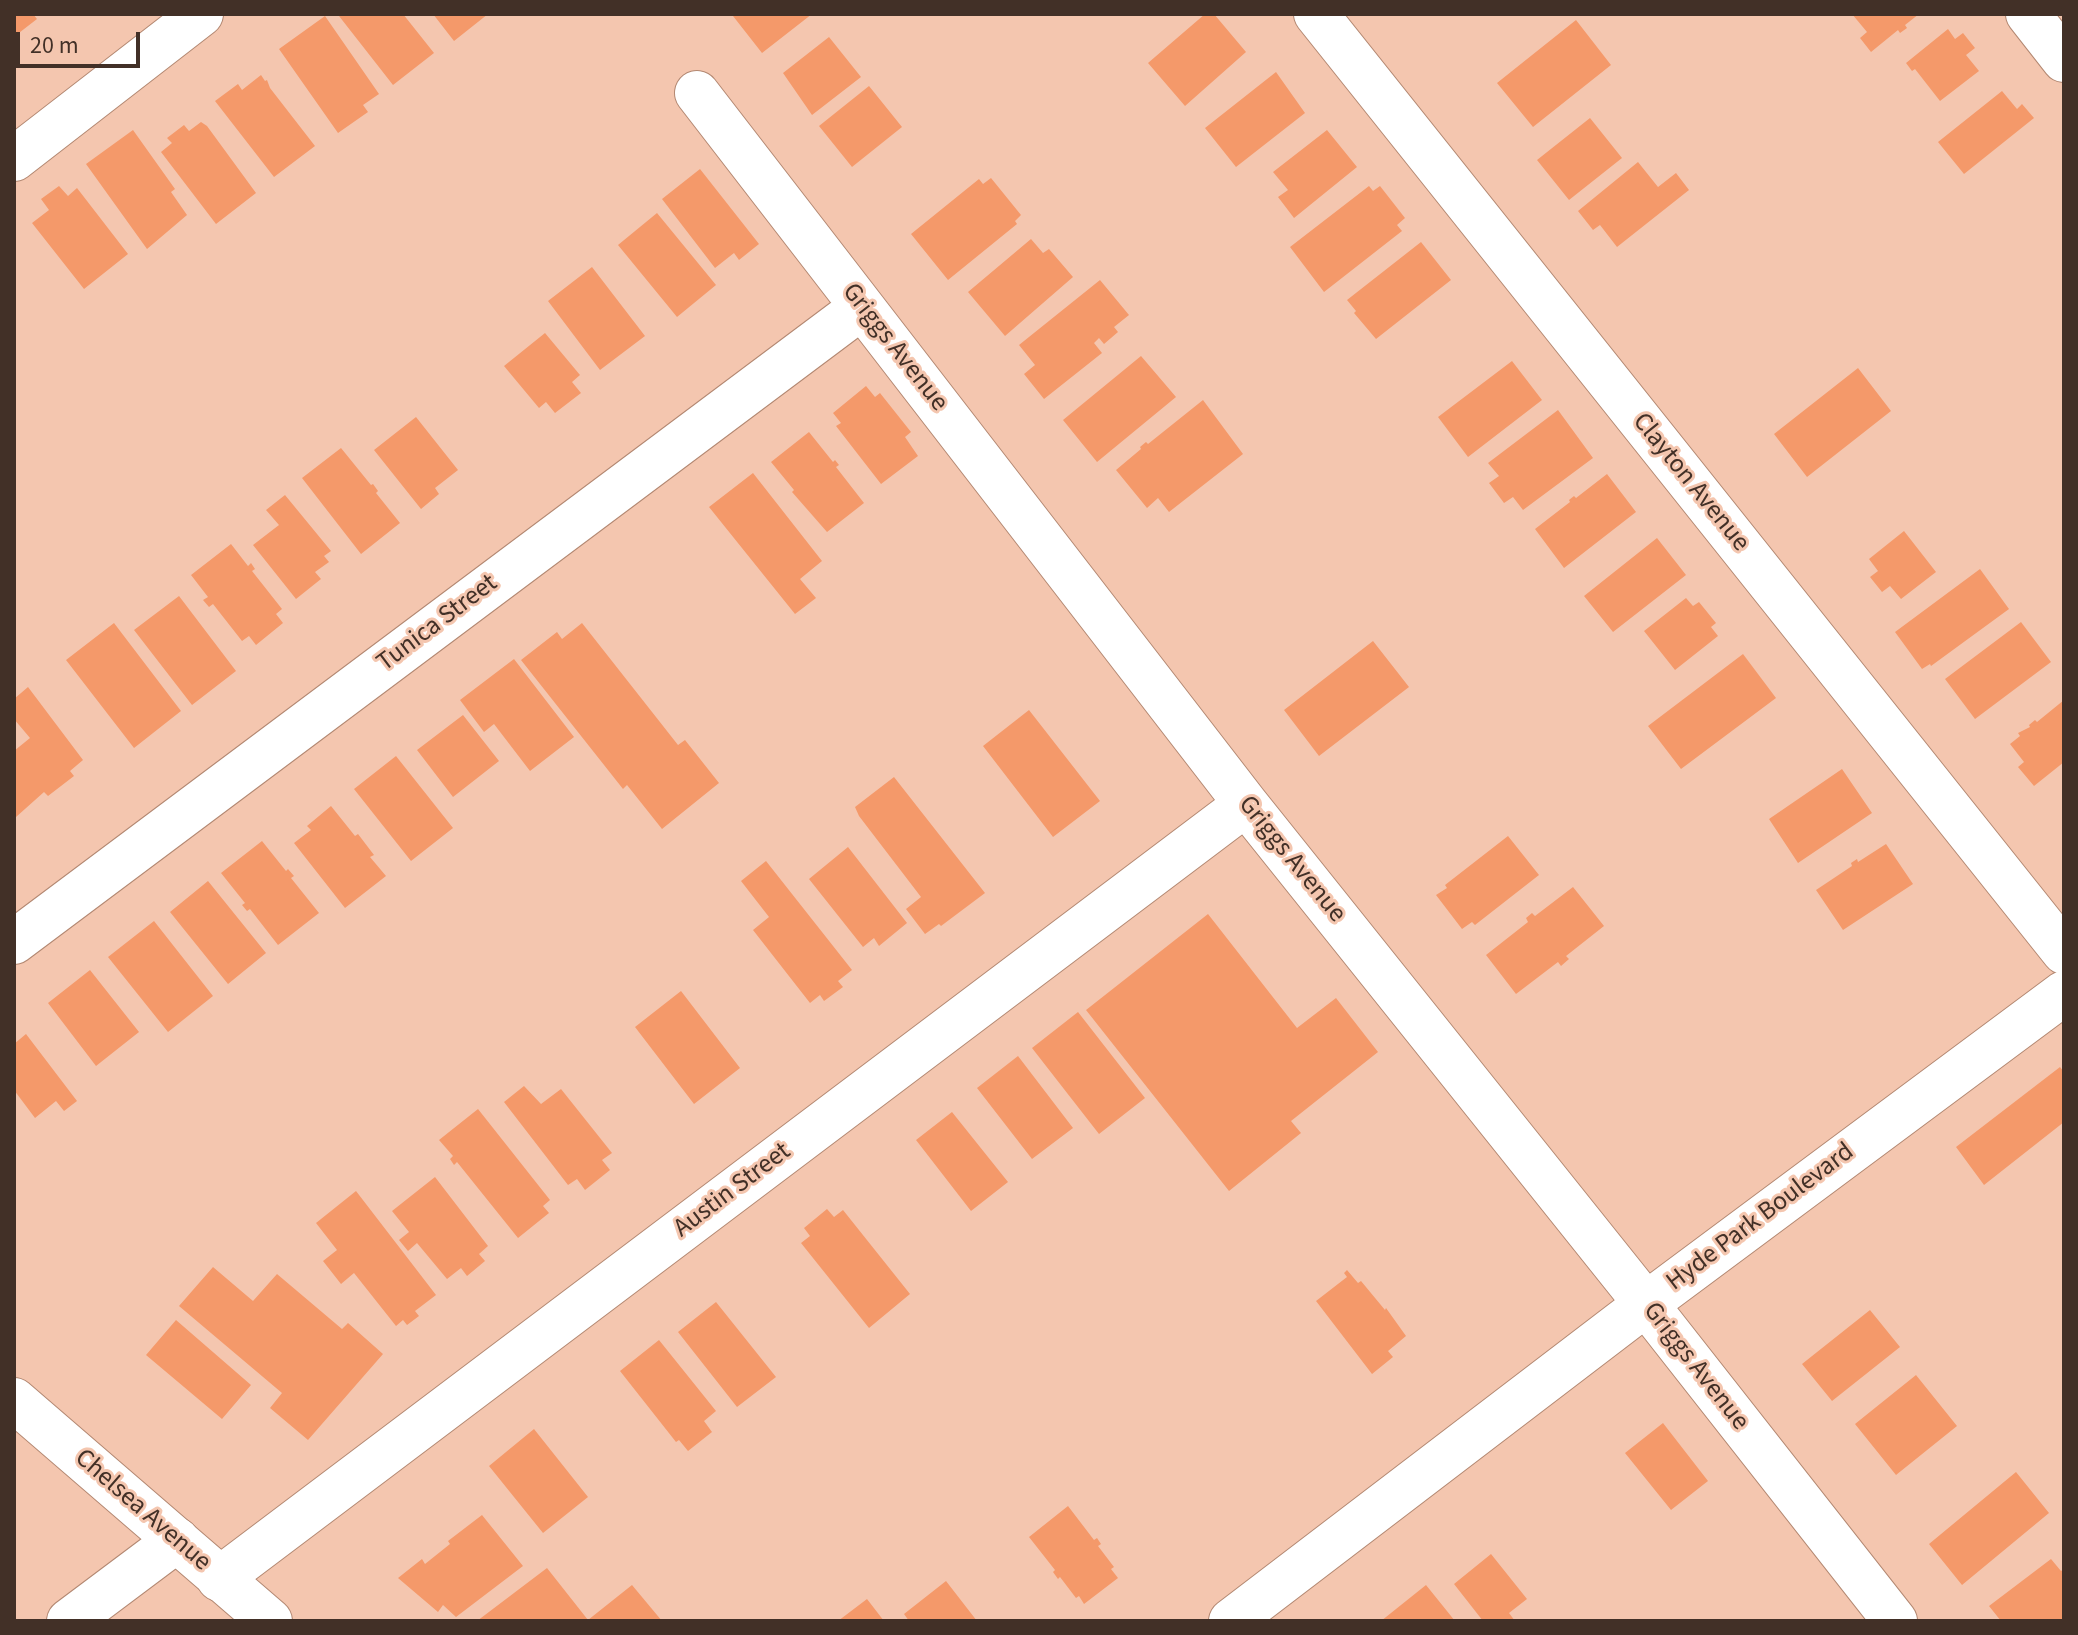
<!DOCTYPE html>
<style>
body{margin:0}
#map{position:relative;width:2078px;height:1635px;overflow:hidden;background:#f4c6af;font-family:"Source Sans 3",sans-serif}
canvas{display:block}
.frame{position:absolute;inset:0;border:16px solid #423027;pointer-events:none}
.scale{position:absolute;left:16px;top:32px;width:124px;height:36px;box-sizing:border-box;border:4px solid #423027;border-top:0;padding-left:10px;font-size:24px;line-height:28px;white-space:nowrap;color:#423027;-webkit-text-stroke:6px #f4c6af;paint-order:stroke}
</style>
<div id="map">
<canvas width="2078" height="1635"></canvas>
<div class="frame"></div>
<div class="scale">20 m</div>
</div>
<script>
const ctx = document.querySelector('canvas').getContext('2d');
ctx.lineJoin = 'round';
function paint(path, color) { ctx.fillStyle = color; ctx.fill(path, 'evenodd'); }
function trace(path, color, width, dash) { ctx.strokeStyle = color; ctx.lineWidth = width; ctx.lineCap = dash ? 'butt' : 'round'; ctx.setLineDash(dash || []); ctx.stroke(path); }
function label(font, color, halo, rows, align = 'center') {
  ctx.font = font + ' "Source Sans 3",sans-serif'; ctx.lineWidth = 6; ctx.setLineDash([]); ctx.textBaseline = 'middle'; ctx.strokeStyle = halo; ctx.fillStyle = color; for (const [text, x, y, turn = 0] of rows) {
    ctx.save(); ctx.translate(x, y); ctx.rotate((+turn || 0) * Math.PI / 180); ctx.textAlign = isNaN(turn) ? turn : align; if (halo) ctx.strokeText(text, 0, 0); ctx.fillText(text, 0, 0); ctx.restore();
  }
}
const building = new Path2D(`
 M14,14H33L37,19L15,36L20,41L14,46Z
 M343,14H403L434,53L393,85L339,16Z
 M433,14H488L454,41Z
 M736,14H812L762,53L733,16Z
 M1205,14H1214L1246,52L1185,106L1148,63Z
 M1852,14H1919L1905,25L1907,28L1900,33L1898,30L1871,52L1860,38L1867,32Z
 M325,16L379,94L363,105L368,112L338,133L279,49Z
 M1576,20L1611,65L1533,127L1497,83Z
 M1948,29L1955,39L1963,33L1975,48L1966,55L1979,71L1940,101L1915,69L1912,71L1906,63Z
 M829,37L861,77L812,115L783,73Z
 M1276,72L1305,113L1236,167L1205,128Z
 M261,75L265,81L267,80L270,88L315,146L274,177L215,101L238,84L242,90Z
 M869,86L902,127L852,167L819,126Z
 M2002,91L2017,109L2022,104L2034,118L1964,174L1938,142Z
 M1590,118L1622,158L1569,200L1537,160Z
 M201,122L207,126L256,193L216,224L161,152L172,143L167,138L184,125L189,131Z
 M133,130L175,189L171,192L187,215L147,249L86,164Z
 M1327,130L1357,167L1294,218L1278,197L1288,190L1273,172Z
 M1638,162L1658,187L1676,173L1689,190L1617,247L1600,225L1593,230L1578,211Z
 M700,169L759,244L739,260L734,253L715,268L662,199Z
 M991,178L1021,215L1015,221L1017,224L948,280L911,234L979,179L983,184Z
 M59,186L68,196L77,188L128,254L84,289L32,223L49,210L41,199Z
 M1369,186L1373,191L1380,186L1405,218L1397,225L1402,231L1324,292L1290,247Z
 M657,213L716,285L677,317L618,245Z
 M1031,239L1043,253L1049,249L1073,277L1005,336L968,292Z
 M1421,242L1451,280L1376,339L1354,313L1356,311L1347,300Z
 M592,267L645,336L600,370L548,301Z
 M1100,280L1129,315L1114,327L1118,332L1104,344L1099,338L1094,343L1102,353L1044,399L1024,374L1035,365L1019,345Z
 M545,333L580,375L572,382L581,393L555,413L546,402L539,408L504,366Z
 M1141,356L1176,397L1097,462L1063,420Z
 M1512,361L1542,400L1468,457L1438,417Z
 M1858,368L1891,411L1807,477L1774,434Z
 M866,386L875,397L880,393L911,432L905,437L918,456L881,484L836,426L841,423L833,413Z
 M1203,400L1243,454L1169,512L1158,498L1147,508L1116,470L1141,449L1140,447L1146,442L1148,444Z
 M1558,410L1593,458L1523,510L1513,497L1504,503L1489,483L1499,476L1488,463Z
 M416,417L458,470L435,488L439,494L421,509L374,450Z
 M809,432L833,462L835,460L839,465L836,467L864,503L827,532L792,492L794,490L771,462Z
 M341,448L371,485L373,484L378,491L376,493L400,523L361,554L302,478Z
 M753,473L822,561L800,579L816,598L795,614L709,507Z
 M1607,474L1636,512L1564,568L1535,529L1570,502L1569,500L1574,496L1576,498Z
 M285,495L331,551L324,556L329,562L315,572L321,579L296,599L253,545L279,525L266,510Z
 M1904,531L1936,572L1901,599L1890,586L1882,592L1870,577L1878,571L1869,559Z
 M1657,538L1686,575L1613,632L1584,596Z
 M231,544L248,566L251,563L255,569L252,571L282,609L276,614L283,623L256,645L249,636L242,641L213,604L209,607L203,600L208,597L191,575Z
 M1980,569L2009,609L1931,666L1930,664L1922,669L1895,632Z
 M179,596L236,671L192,705L134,630Z
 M1686,598L1693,606L1699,602L1716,623L1711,627L1718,636L1675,670L1644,631Z
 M2021,622L2051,662L1975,719L1945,679Z
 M114,623L181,711L134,748L66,660Z
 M582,623L678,745L685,740L719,783L662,829L627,785L623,789L521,660L557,632L562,639Z
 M1373,641L1409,687L1319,756L1284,710Z
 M1743,654L1776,698L1681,769L1648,726Z
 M514,659L574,737L530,771L494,724L484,732L460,700Z
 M28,687L83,760L70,771L74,776L48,796L44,792L16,817L14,751L30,738L14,719V699Z
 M2064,700V762L2034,786L2018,767L2024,762L2010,744L2020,736L2018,733L2030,727L2029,725L2035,720L2037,722Z
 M1029,710L1100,801L1053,837L983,746Z
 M463,715L499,761L453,797L417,750Z
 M396,756L453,828L411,861L354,789Z
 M1842,769L1872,813L1798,863L1769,819Z
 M894,777L985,893L941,926L939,924L925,934L906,909L921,897L859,816L855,807Z
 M331,806L355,836L358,834L374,855L370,857L386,876L345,908L294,843L311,830L307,826Z
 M1508,836L1539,875L1475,925L1472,922L1462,929L1436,895L1447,888L1445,885Z
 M262,841L286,871L288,869L294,876L291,878L319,913L278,945L250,909L247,911L242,905L245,903L221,873Z
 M1886,844L1913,884L1843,930L1816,890L1852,866L1851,863L1857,859L1858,862Z
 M848,847L907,923L879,946L874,938L863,947L809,879Z
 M766,861L852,970L838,981L843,987L824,1001L820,995L810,1003L753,930L769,917L741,881Z
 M208,881L266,953L228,984L170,912Z
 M1573,887L1604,926L1566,956L1569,959L1561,966L1558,962L1516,994L1486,955L1528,922L1526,918L1532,913L1535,916Z
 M1208,914L1297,1028L1336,998L1378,1052L1291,1121L1301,1133L1229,1191L1086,1010Z
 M154,921L213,996L168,1032L108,957Z
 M90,970L139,1032L96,1066L48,1003Z
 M681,991L740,1068L694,1104L635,1027Z
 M1078,1012L1145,1098L1099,1134L1032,1048Z
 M26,1034L77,1101L64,1111L56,1101L35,1118L14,1090V1044Z
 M1018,1056L1073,1128L1032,1159L977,1088Z
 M2060,1067L2064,1072V1122L1984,1185L1956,1147Z
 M524,1086L541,1104L561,1089L612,1153L602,1160L610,1170L585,1190L577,1179L568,1185L504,1102Z
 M478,1109L550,1200L543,1206L549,1213L518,1238L457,1162L454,1165L450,1159L453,1156L439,1140Z
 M952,1112L1008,1182L971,1211L916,1140Z
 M435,1177L488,1246L479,1254L485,1261L467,1276L461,1268L447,1279L417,1243L408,1251L399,1240L409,1232L392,1211Z
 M356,1191L436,1295L415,1311L419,1316L407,1325L403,1320L396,1326L354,1273L341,1284L323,1261L337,1250L316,1223Z
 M827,1209L834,1217L843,1210L910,1294L869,1328L801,1243L810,1236L804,1228Z
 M213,1267L253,1301L277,1274L342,1329L348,1323L383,1354L308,1440L270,1408L282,1393L179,1306Z
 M1347,1270L1358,1283L1361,1281L1385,1310L1386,1308L1406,1336L1388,1351L1393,1357L1372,1374L1316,1301L1347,1277L1344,1273Z
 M716,1302L776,1377L737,1407L678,1332Z
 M1870,1310L1900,1347L1832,1401L1802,1364Z
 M176,1320L251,1385L222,1419L146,1355Z
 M659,1340L716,1411L704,1421L712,1432L688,1451L679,1440L676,1442L620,1371Z
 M1916,1375L1957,1426L1896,1475L1855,1424Z
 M1663,1423L1708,1481L1671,1510L1625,1453Z
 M534,1429L588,1497L543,1533L489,1466Z
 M2016,1472L2049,1513L1962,1585L1929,1544Z
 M1068,1506L1094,1540L1097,1538L1101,1544L1098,1546L1114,1567L1111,1569L1118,1578L1084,1604L1079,1596L1076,1598L1060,1577L1058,1579L1053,1572L1055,1570L1029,1537Z
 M482,1515L523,1566L456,1617L443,1605L438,1612L398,1578L422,1559L425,1564L450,1544L448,1541Z
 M1491,1554L1527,1599L1509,1613L1515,1621H1483L1454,1584Z
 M2051,1559L2061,1571L2064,1569V1620L2001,1621L1989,1606Z
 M547,1568L588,1620L632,1585L662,1621H477Z
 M946,1581L977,1621H909L904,1614Z
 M1426,1585L1455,1621H1381Z
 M867,1599L884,1621H838Z`);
const street = new Path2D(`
 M1316,14L2064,952
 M2028,14L2064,60
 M697,93L1246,804L1646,1304L1895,1621
 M14,159L201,14
 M14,942L862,307
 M219,1579L1246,804
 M69,1621L177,1540
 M1231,1621L1646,1304L2064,993`);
const secondary = new Path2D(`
 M14,1400L270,1621`);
const streetNames = [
 ["Griggs Avenue",894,348,52],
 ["Clayton Avenue",1690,483,51],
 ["Tunica Street",438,624,-37],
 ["Griggs Avenue",1291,860,51],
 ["Austin Street",733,1191,-37],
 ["Hyde Park Boulevard",1761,1218,-37],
 ["Griggs Avenue",1695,1367,52],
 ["Chelsea Avenue",142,1511,41]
];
paint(building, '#f4996a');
trace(street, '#b38872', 46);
trace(secondary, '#b38872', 46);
trace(street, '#fff', 44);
trace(secondary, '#fff', 44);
label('26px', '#423027', '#f4c6af', streetNames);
</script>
